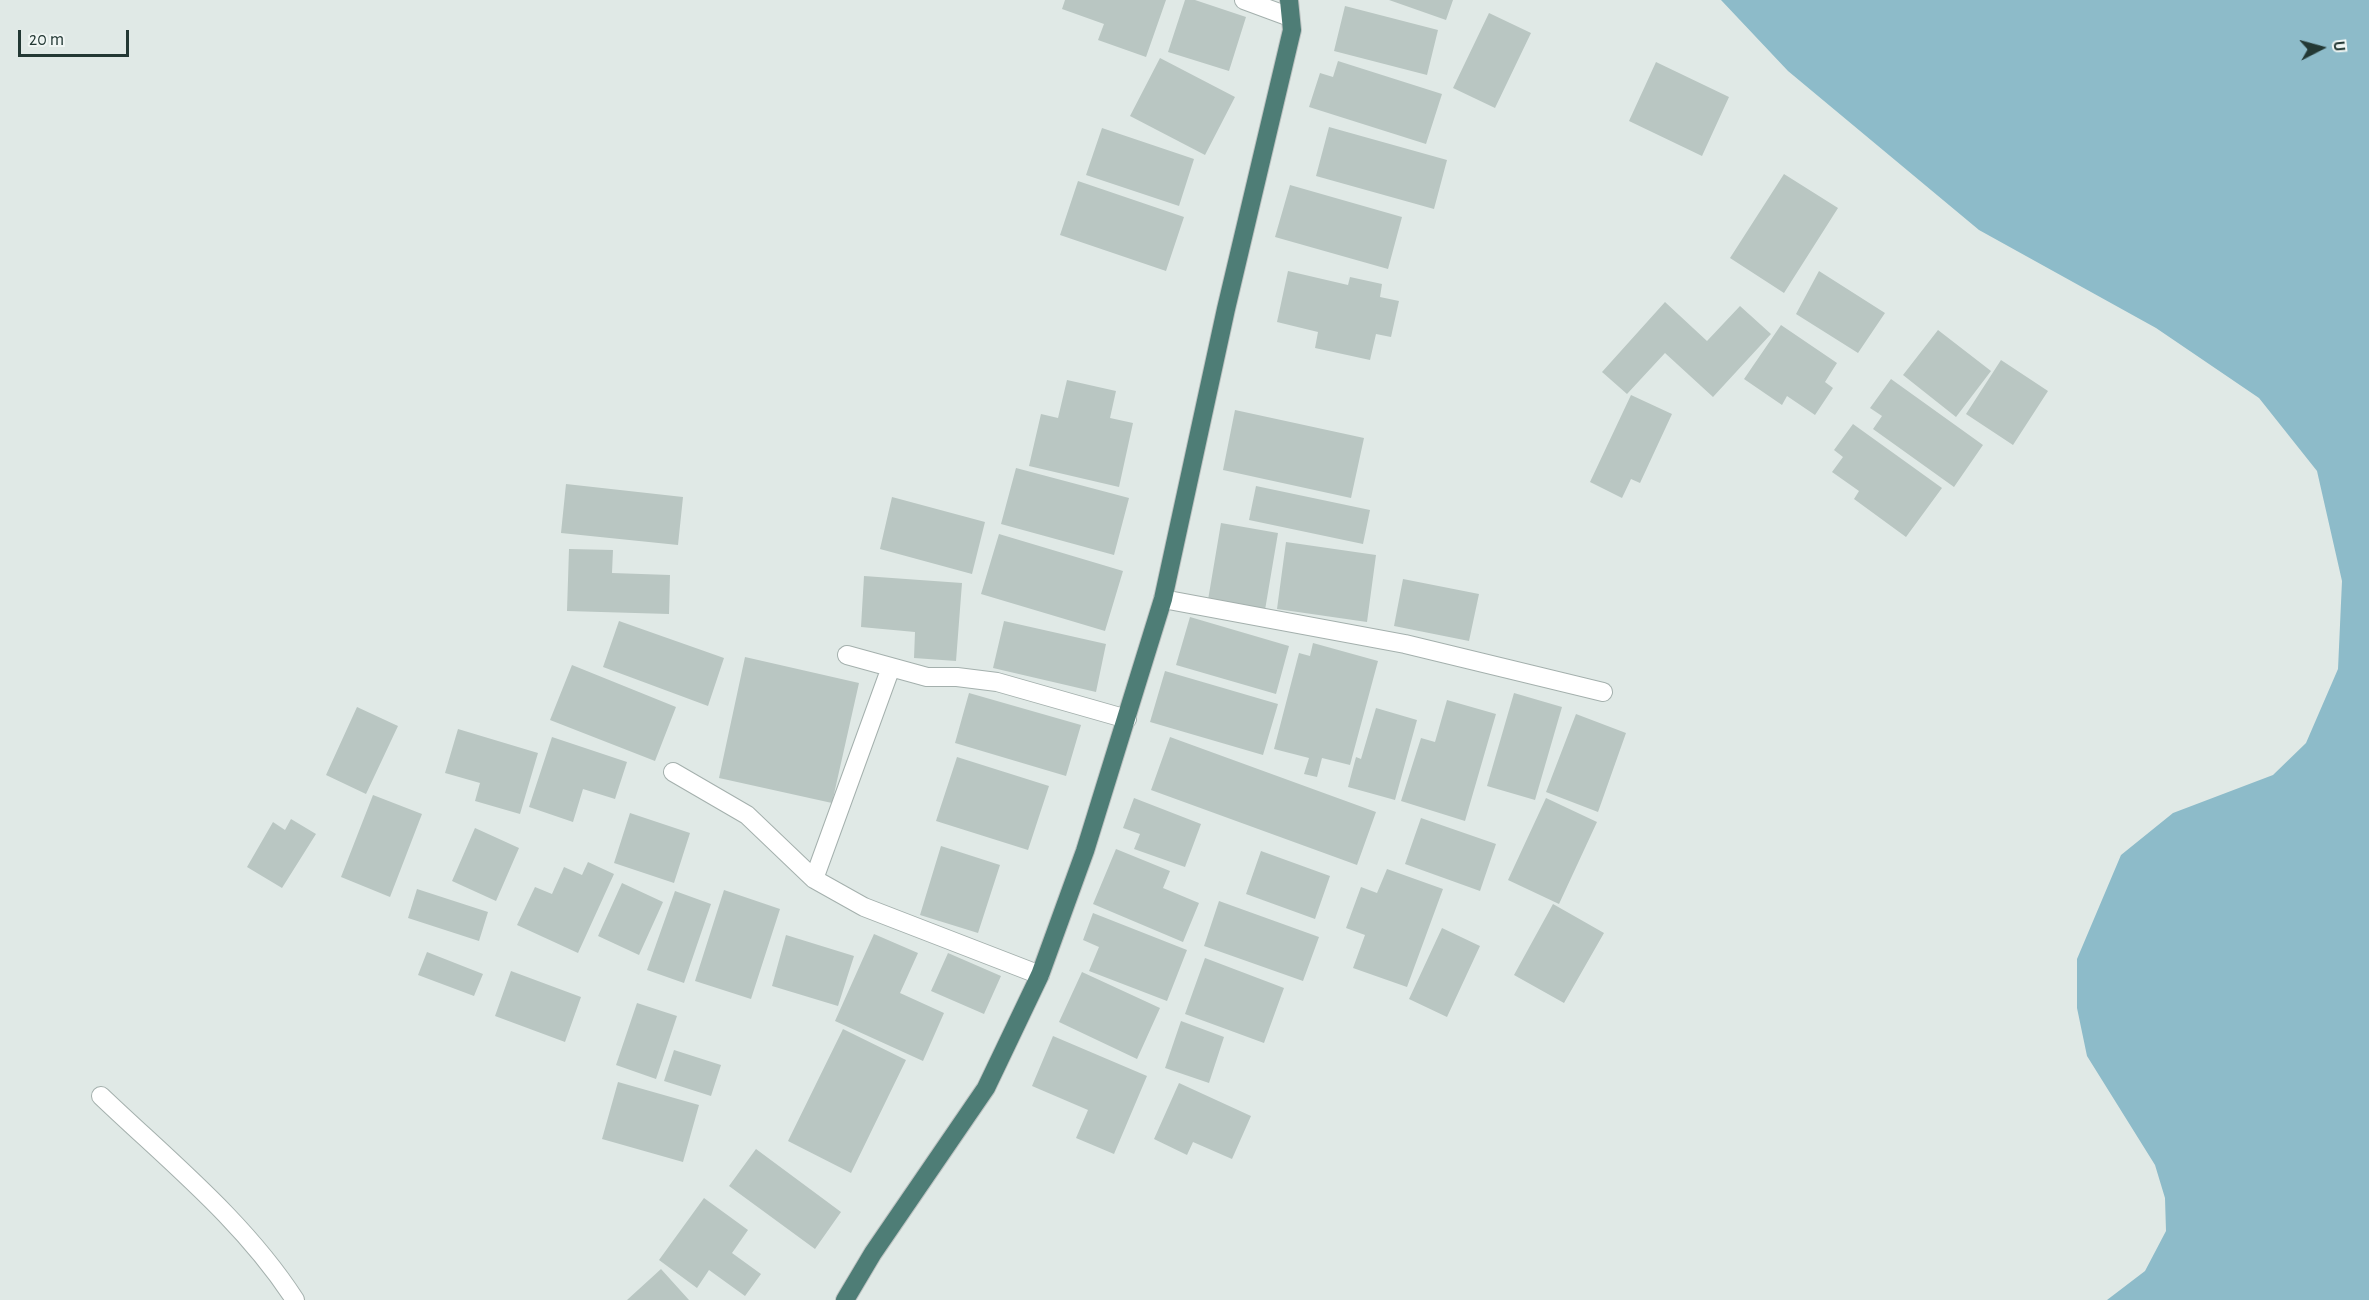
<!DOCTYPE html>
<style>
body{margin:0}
#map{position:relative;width:2369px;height:1300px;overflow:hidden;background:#e0e9e6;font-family:"Alegreya Sans",sans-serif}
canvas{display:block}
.north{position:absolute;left:2291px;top:18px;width:60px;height:60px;-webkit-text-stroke:4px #f0f6f4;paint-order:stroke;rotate:84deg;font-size:16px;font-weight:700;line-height:24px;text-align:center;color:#233834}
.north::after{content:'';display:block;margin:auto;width:21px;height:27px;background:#233834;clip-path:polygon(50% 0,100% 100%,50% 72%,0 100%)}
.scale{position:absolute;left:18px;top:30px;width:111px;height:27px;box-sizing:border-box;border:3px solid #233834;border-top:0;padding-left:8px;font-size:18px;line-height:21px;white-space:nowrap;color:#233834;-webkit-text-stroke:4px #f0f6f4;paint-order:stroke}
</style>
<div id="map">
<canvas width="2369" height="1300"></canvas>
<div class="north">U</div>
<div class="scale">20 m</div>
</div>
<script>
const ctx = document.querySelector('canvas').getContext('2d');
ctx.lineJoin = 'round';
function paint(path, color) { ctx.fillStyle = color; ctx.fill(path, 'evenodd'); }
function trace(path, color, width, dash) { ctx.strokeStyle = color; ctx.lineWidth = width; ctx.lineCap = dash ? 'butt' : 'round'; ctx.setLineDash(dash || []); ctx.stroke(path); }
const water = new Path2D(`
 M1721,0H2369V1300H2107L2145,1271L2166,1231L2165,1198L2155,1165L2087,1056L2077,1008V959L2121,855L2173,813L2273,775L2306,743L2338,669L2342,581L2317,471L2259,398L2156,328L1979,230L1788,71Z`);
const building = new Path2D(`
 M1065,0H1166L1146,57L1098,40L1104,24L1062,9Z
 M1185,0H1195L1246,17L1229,71L1168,52Z
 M1389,0H1453L1446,20Z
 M1345,6L1438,30L1427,75L1334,51Z
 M1489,13L1531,33L1495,108L1453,88Z
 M1160,58L1235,97L1205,155L1130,116Z
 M1338,61L1442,94L1426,144L1309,107L1320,73L1333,77Z
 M1656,62L1729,97L1702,156L1629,121Z
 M1329,127L1447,160L1434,209L1316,176Z
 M1102,128L1194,159L1179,206L1086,175Z
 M1784,174L1838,208L1784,293L1730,258Z
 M1078,181L1184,217L1166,271L1060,235Z
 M1290,185L1402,217L1388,269L1275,237Z
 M1288,271L1348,285L1350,277L1382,284L1380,297L1399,301L1391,337L1376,334L1370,360L1315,348L1318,332L1277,322Z
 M1819,271L1885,313L1858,353L1796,314Z
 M1665,302L1707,341L1740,306L1771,334L1713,397L1665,353L1627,394L1602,372Z
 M1781,325L1837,363L1825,382L1833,388L1815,415L1787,396L1782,405L1744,379Z
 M1938,330L1991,371L1956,417L1903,375Z
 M2001,360L2048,391L2013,445L1966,414Z
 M1891,379L1983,445L1954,487L1873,429L1882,416L1870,408Z
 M1067,380L1116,391L1110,418L1133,423L1119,487L1029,466L1041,414L1058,418Z
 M1631,395L1672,414L1640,483L1631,479L1622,498L1590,482Z
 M1235,410L1364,438L1351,498L1223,470Z
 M1853,424L1942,488L1906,537L1854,499L1859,491L1832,472L1843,457L1834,450Z
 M1016,468L1129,498L1114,555L1001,524Z
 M566,484L683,497L678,545L561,533Z
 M1256,486L1370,510L1363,544L1249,520Z
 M892,497L985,522L972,574L880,549Z
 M1221,523L1278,533L1265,610L1208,600Z
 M999,534L1123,571L1105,631L981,594Z
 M1286,542L1376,555L1367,622L1277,609Z
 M569,549L613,550L612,573L670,575L669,614L567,611Z
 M864,576L962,583L956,661L914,658L915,632L861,627Z
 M1403,579L1479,594L1469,641L1394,626Z
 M1190,617L1289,646L1276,694L1176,665Z
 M619,621L724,658L708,706L603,667Z
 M1004,621L1106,644L1096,692L993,668Z
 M1313,643L1378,661L1350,765L1322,758L1317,777L1304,774L1309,758L1274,749L1299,653L1310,656Z
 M745,657L859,683L832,803L719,778Z
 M572,665L676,707L655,761L550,720Z
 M1165,671L1278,704L1263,755L1150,722Z
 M969,693L1081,725L1066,776L955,743Z
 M1514,693L1562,707L1535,800L1487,786Z
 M1447,700L1496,714L1465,821L1401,801L1421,738L1435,742Z
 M357,707L398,726L366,794L326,775Z
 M1376,708L1417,720L1395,800L1348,787L1356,757L1361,759Z
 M1576,714L1626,733L1598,812L1546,792Z
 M458,729L538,753L520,814L475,801L480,783L445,773Z
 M552,737L627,762L615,799L583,789L573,822L529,807Z
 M1170,737L1376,812L1357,865L1151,790Z
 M957,757L1049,786L1028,850L936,821Z
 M373,795L422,814L390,897L341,877Z
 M1134,798L1201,824L1185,867L1134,849L1140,834L1123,828Z
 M1546,798L1597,822L1559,904L1508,880Z
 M630,813L690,833L674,883L614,863Z
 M1421,818L1496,844L1480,891L1405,864Z
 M291,819L316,834L282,888L247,867L273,822L285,830Z
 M475,828L519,848L496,901L452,881Z
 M941,846L1000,865L978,933L920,915Z
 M1116,849L1170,871L1163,888L1199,903L1183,942L1093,904Z
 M1261,851L1330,876L1315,919L1246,894Z
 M588,862L614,874L578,953L517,925L535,887L552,894L564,867L582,875Z
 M1387,869L1443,889L1407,987L1353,968L1365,935L1346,928L1361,887L1377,893Z
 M622,883L663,902L639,955L598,936Z
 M417,889L488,912L479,941L408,918Z
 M724,890L780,909L751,999L695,981Z
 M675,891L711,904L684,983L647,970Z
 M1219,901L1319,937L1303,981L1204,946Z
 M1553,904L1604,933L1564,1003L1514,975Z
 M1093,913L1187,950L1167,1001L1089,971L1099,947L1083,940Z
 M1442,928L1480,946L1447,1017L1409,999Z
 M874,934L918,953L900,993L944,1013L923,1061L835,1021Z
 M786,935L854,956L838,1006L772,986Z
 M427,952L483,974L474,996L418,975Z
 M948,953L1001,976L984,1014L931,991Z
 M1205,958L1284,988L1264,1043L1185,1014Z
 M511,971L581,997L565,1042L495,1016Z
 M1082,972L1160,1008L1137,1059L1059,1022Z
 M637,1003L677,1016L656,1079L616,1065Z
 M1181,1021L1224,1037L1209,1083L1165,1068Z
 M843,1029L906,1060L851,1173L788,1141Z
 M1053,1036L1147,1076L1114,1154L1076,1138L1088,1110L1032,1086Z
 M674,1050L721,1065L711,1096L664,1081Z
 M618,1082L699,1105L683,1162L602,1139Z
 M1179,1083L1251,1116L1232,1159L1193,1142L1187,1155L1154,1139Z
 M756,1149L841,1212L815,1249L729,1186Z
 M704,1198L748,1230L732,1253L761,1274L745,1296L709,1270L697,1288L659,1260Z
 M661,1269L689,1300H627Z`);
const minor = new Path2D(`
 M1244,0L1290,17
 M1163,599L1405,644L1603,692
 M847,655L927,677H957L997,682L1127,719
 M673,772L747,815L814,879L864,907L1040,975
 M814,879L891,667
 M101,1096C168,1160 244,1221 295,1300`);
const trunk = new Path2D(`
 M845,1300L873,1253L986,1088L1040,975L1085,851L1163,599L1226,309L1292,30L1289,0`);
paint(water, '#8dbbc9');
paint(building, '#b9c6c2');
trace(minor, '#a4b0ad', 20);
trace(trunk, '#bdc3c2', 20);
trace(minor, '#fff', 18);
trace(trunk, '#4e7d76', 18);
</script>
